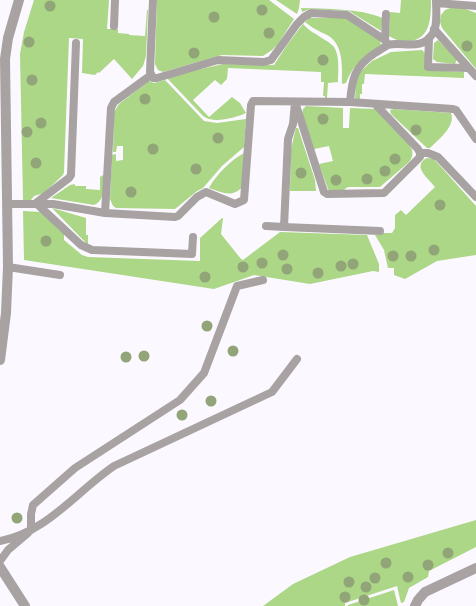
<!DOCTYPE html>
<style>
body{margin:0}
canvas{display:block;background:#fcf8ff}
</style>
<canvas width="476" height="606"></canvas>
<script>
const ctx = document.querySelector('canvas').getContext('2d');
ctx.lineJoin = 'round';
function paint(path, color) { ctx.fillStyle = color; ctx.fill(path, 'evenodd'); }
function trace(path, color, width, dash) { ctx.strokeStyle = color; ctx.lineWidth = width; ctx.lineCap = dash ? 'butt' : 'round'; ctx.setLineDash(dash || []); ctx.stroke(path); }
const green = new Path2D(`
 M34,0H109L107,29H118V33L129,34V35L145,36L147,10H148L146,56L143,66L132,79L114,59L99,73L98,72L95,75L82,73L83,39L69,38L64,172L63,175L44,193L34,196L31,200H23L20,54L24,32Z
 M157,0H269L294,19L278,44L272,50L263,56L222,55L163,72L158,70L155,64Z
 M276,0H300L299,8L297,14Z
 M401,0H431C431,16 431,39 410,41C400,41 398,41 389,36L390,12L400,13Z
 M301,8C329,9 357,8 383,18L381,31L349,11L310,9L302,12Z
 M450,8H463L476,13V69L442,28L440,22L441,15L445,10Z
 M309,18H346L380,40L381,45C366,56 352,65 346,83L342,84C342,67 344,44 327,35C319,31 312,28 305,22Z
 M303,24C307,28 311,32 316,34C322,39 329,41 334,47C340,56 338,72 338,82L328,83L327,98L325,99V96H323L324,82H321V72L228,68L227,79L221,85L215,80L193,100L209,117L232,97L240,103L246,113C235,118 213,124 203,116L166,77L223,64L274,65L287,45Z
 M438,40L457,59L455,64L437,62L433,59L434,43Z
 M422,50L425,53V70L464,72V78L365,74L364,84H362V94H360V99H355L356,82L360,72L372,61L391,52Z
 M165,80L204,121L217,123L246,119L244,147L222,166L203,188L197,191L175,209L116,208L113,206L110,199L112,155L116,154V161L123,160V146H117L116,152H113L114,112L119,104L149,81L154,83Z
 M306,106L343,108V128H349L350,108L375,109C383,117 410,141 412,150C413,155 412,158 409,162L380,187H349L346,188L342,192H331L328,189L319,164L333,161L329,146L314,149L302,114L303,109Z
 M394,109L451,113C456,126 439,139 430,148H427L391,114L390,110Z
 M296,128H298L315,180L316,191H290L291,149Z
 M244,153L243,186C233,199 221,192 209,188C216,175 231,160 244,153Z
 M427,158L434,159L476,206V255L437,261L405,279L394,275V268H388L384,250L375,235H381L382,233H392L395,228V215L401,210L406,215L435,187C429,179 411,166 427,158Z
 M103,175C103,186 106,200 94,205L51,198L70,185L75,184V186H86V189L100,190V177Z
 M52,208L86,218V235H88V245Z
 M23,211L41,212L64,232V240L82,255L88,257L200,261V238L222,218H223L221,234L241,259L243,260L280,232L367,235L379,264V272L373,271L310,284L254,275L214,289L24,260Z
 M476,520V547L429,571L428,577L409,588L404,602L401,603L397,586L345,603V606H263L293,584L350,557Z
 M394,590L398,606H348V605Z`);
const service = new Path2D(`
 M153,0L150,72L153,78H157L218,60L264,62L271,60L297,24L304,17L311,13L347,15L385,40L388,45
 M436,0C436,10 438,25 433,33C422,52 403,41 388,45C384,47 379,51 375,53C354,67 352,79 350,102L453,109L456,110L476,139
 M436,3L476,6
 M114,26L115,0
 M434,29L476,76
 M429,38L428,67L468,68
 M385,40L386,14
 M76,43L71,175L69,178L36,203L81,245L92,250L192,254L193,237
 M420,153H428L438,157L476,197
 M7,204H53L105,213L175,217L178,216L197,197L206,192L235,204L244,200L251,105L253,101L350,102
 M105,213L111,108L114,102L151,75
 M266,226L284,227L288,139L293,124L295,102L324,192L327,194L384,193L420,157V153L418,149L375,104
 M284,227L380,231
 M8,267L60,275
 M31,530V514L33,505L75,468L180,400L204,373L237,286L263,280
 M0,541C47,532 76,492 114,466L272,392L297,359
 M0,561L8,550L28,533`);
const minor = new Path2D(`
 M0,360L6,313L8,267L5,59L8,38L19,0
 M0,567L25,606
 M415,606L418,600L425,592L476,568`);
const trees = [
 [50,6],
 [262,10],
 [214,17],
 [269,33],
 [29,42],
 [467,46],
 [194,53],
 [323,60],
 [32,80],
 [145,99],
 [323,119],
 [41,123],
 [416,130],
 [27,132],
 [218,138],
 [153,149],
 [395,159],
 [36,163],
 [196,169],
 [385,171],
 [301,173],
 [367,179],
 [336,180],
 [131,192],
 [440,205],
 [46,241],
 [434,250],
 [283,255],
 [393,256],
 [411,256],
 [262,263],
 [353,264],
 [341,266],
 [243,267],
 [287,269],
 [318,273],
 [205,277],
 [207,326],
 [233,351],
 [144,356],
 [126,357],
 [211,401],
 [182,415],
 [17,518],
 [448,553],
 [386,563],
 [428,565],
 [408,577],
 [375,578],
 [349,582],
 [366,587],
 [345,597],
 [364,600]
];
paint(green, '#abd787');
trace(service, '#a8a3a2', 8);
trace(minor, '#a8a3a2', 10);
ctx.fillStyle = '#92a579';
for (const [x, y] of trees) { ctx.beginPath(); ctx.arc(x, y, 5.5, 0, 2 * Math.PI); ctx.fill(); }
</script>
